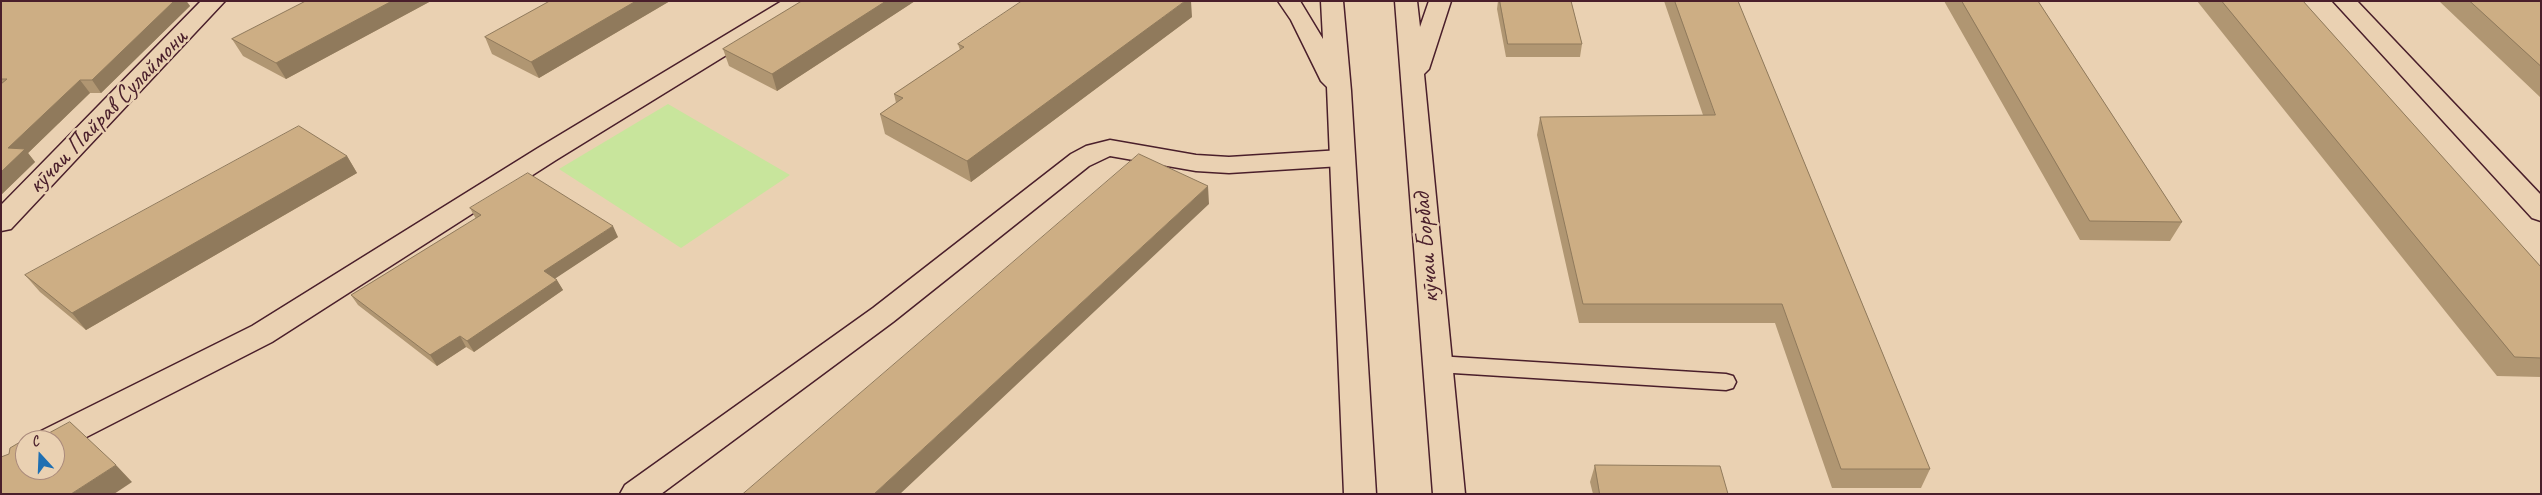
<!DOCTYPE html>
<meta charset="utf-8">
<style>
body{margin:0}
#map{position:relative;width:2542px;height:495px;overflow:hidden;background:#ead1b2;font-family:Caveat,sans-serif}
canvas{display:block}
.frame{position:absolute;inset:0;border:2px solid #4a1f2b;pointer-events:none}
.north{position:absolute;left:15px;top:430px;width:50px;height:50px;box-sizing:border-box;background:#ead1b2;border:1px solid #aa8a7c;border-radius:50%;rotate:340deg;font-size:14px;font-weight:700;line-height:20px;text-align:center;color:#4a1f2b}
.north::after{content:'';display:block;margin:auto;width:18px;height:22px;background:#1f6fb2;clip-path:polygon(50% 0,100% 100%,50% 72%,0 100%)}
</style>
<div id="map">
<canvas width="2542" height="495"></canvas>
<div class="frame"></div>
<div class="north">С</div>
</div>
<script>
const ctx = document.querySelector('canvas').getContext('2d');
ctx.lineJoin = 'round';
function paint(path, color) { ctx.fillStyle = color; ctx.fill(path, 'evenodd'); }
function trace(path, color, width, dash) { ctx.strokeStyle = color; ctx.lineWidth = width; ctx.lineCap = dash ? 'butt' : 'round'; ctx.setLineDash(dash || []); ctx.stroke(path); }
function label(font, color, halo, rows, align = 'center') {
  ctx.font = font + ' Caveat,sans-serif'; ctx.lineWidth = 5; ctx.setLineDash([]); ctx.textBaseline = 'middle'; ctx.strokeStyle = halo; ctx.fillStyle = color; for (const [text, x, y, turn = 0] of rows) {
    ctx.save(); ctx.translate(x, y); ctx.rotate((+turn || 0) * Math.PI / 180); ctx.textAlign = isNaN(turn) ? turn : align; if (halo) ctx.strokeText(text, 0, 0); ctx.fillText(text, 0, 0); ctx.restore();
  }
}
const green = new Path2D(`
 M668,104L790,175L681,248L559,169Z`);
const service = new Path2D(`
 M1437,356L1726,374L1733,376L1736,382L1733,388L1726,390L1437,372L1430,369L1427,364L1430,359Z`);
const minor = new Path2D(`
 M201,1H225L11,229L1,231V205Z
 M782,1H809L806,6L556,160L272,342L63,449L55,451V440H36L41,431L252,326L538,148Z
 M2333,1H2357L2541,195V221L2532,218Z
 M1110,140L1196,155L1229,157L1341,150L1350,152L1354,158L1350,164L1341,166L1229,173L1196,171L1110,156L1089,166L893,322L661,494H620L625,485L873,308L1071,154L1086,146Z`);
const secondary = new Path2D(`
 M1278,1H1300L1323,39L1321,1H1343L1351,91L1376,494H1344L1327,87L1321,81L1291,20Z
 M1395,1H1417L1420,27L1429,1H1451L1429,69L1424,74L1465,494H1433Z`);
const wall = new Path2D(`
 M1,1H188L187,2L190,6L101,93H90L28,153L35,162L1,195Z
 M306,1H431L286,79L243,56L232,39Z
 M550,1H670L539,78L492,54L485,37Z
 M802,1H915L777,91L729,66L723,49Z
 M1498,1H1571L1582,44L1580,57H1506L1497,9Z
 M1664,1H1738L1930,469L1921,488H1832L1775,323H1579L1537,135L1540,117L1703,115Z
 M1944,1H2038L2182,222L2170,241L2080,240Z
 M2197,1H2303L2541,267V377L2497,376Z
 M2439,1H2541V98Z
 M1192,17L971,182L885,134L880,114L896,103L894,94L960,50L958,44Z
 M347,156L357,173L86,330L40,292L25,275Z
 M470,208L618,237L555,278L563,290L474,352L466,347L437,366L358,305L351,295L476,219Z
 M1595,465L1728,494H1593L1590,482Z`);
const shadedWall = new Path2D(`
 M174,1H188L187,2L190,6L101,93L92,80Z
 M392,1H431L286,79L276,63Z
 M636,1H670L539,78L531,62Z
 M886,1H915L777,91L772,74Z
 M1185,1H1191L1192,17L971,182L967,161Z
 M80,80L90,93L28,153L35,162L1,195V172L8,148Z
 M347,156L357,173L86,330L72,313Z
 M1208,186L1209,204L900,494H874Z
 M613,226L618,237L550,282L544,271Z
 M557,280L563,290L474,352L467,341Z
 M460,336L466,347L437,366L430,355Z
 M116,465L132,482L114,494H71Z`);
const building = new Path2D(`
 M1,1H174L92,80H80L8,148L25,149L1,172V84L7,79H1Z
 M306,1H392L276,63L232,39Z
 M550,1H636L531,62L485,37Z
 M802,1H886L772,74L723,49Z
 M1022,1H1185L967,161L880,114L903,98L894,94L964,47L958,44Z
 M1500,1H1571L1582,44H1508Z
 M1675,1H1738L1930,469H1841L1782,304H1583L1540,117L1715,115Z
 M1962,1H2038L2182,222L2090,221Z
 M2222,1H2303L2541,267V358L2515,357Z
 M2470,1H2541V66Z
 M299,126L347,156L72,313L25,275Z
 M1139,154L1208,186L874,494H743Z
 M528,173L613,226L544,271L557,280L467,341L460,336L430,355L351,295L481,215L470,208Z
 M70,422L116,465L71,494H1V457L9,454L10,448L37,432L39,436L47,434ZM25,440H55V470H25Z
 M1595,465L1720,466L1728,494H1600Z`);
const streetNames = [
 ["кӯчаи Пайрав Сулаймони",108,112,-46],
 ["кӯчаи Борбад",1427,248,-95]
];
paint(green, '#c8e59c');
trace(service, '#4a1f2b', 3);
trace(minor, '#4a1f2b', 3);
trace(secondary, '#4a1f2b', 3);
paint(service, '#ead1b2');
paint(minor, '#ead1b2');
paint(secondary, '#ead1b2');
paint(wall, '#b09672');
paint(shadedWall, '#907a5c');
paint(building, '#cdae84');
trace(building, '#907a5c', 1);
label('25px', '#4a1f2b', '#ead1b2', streetNames);
</script>
